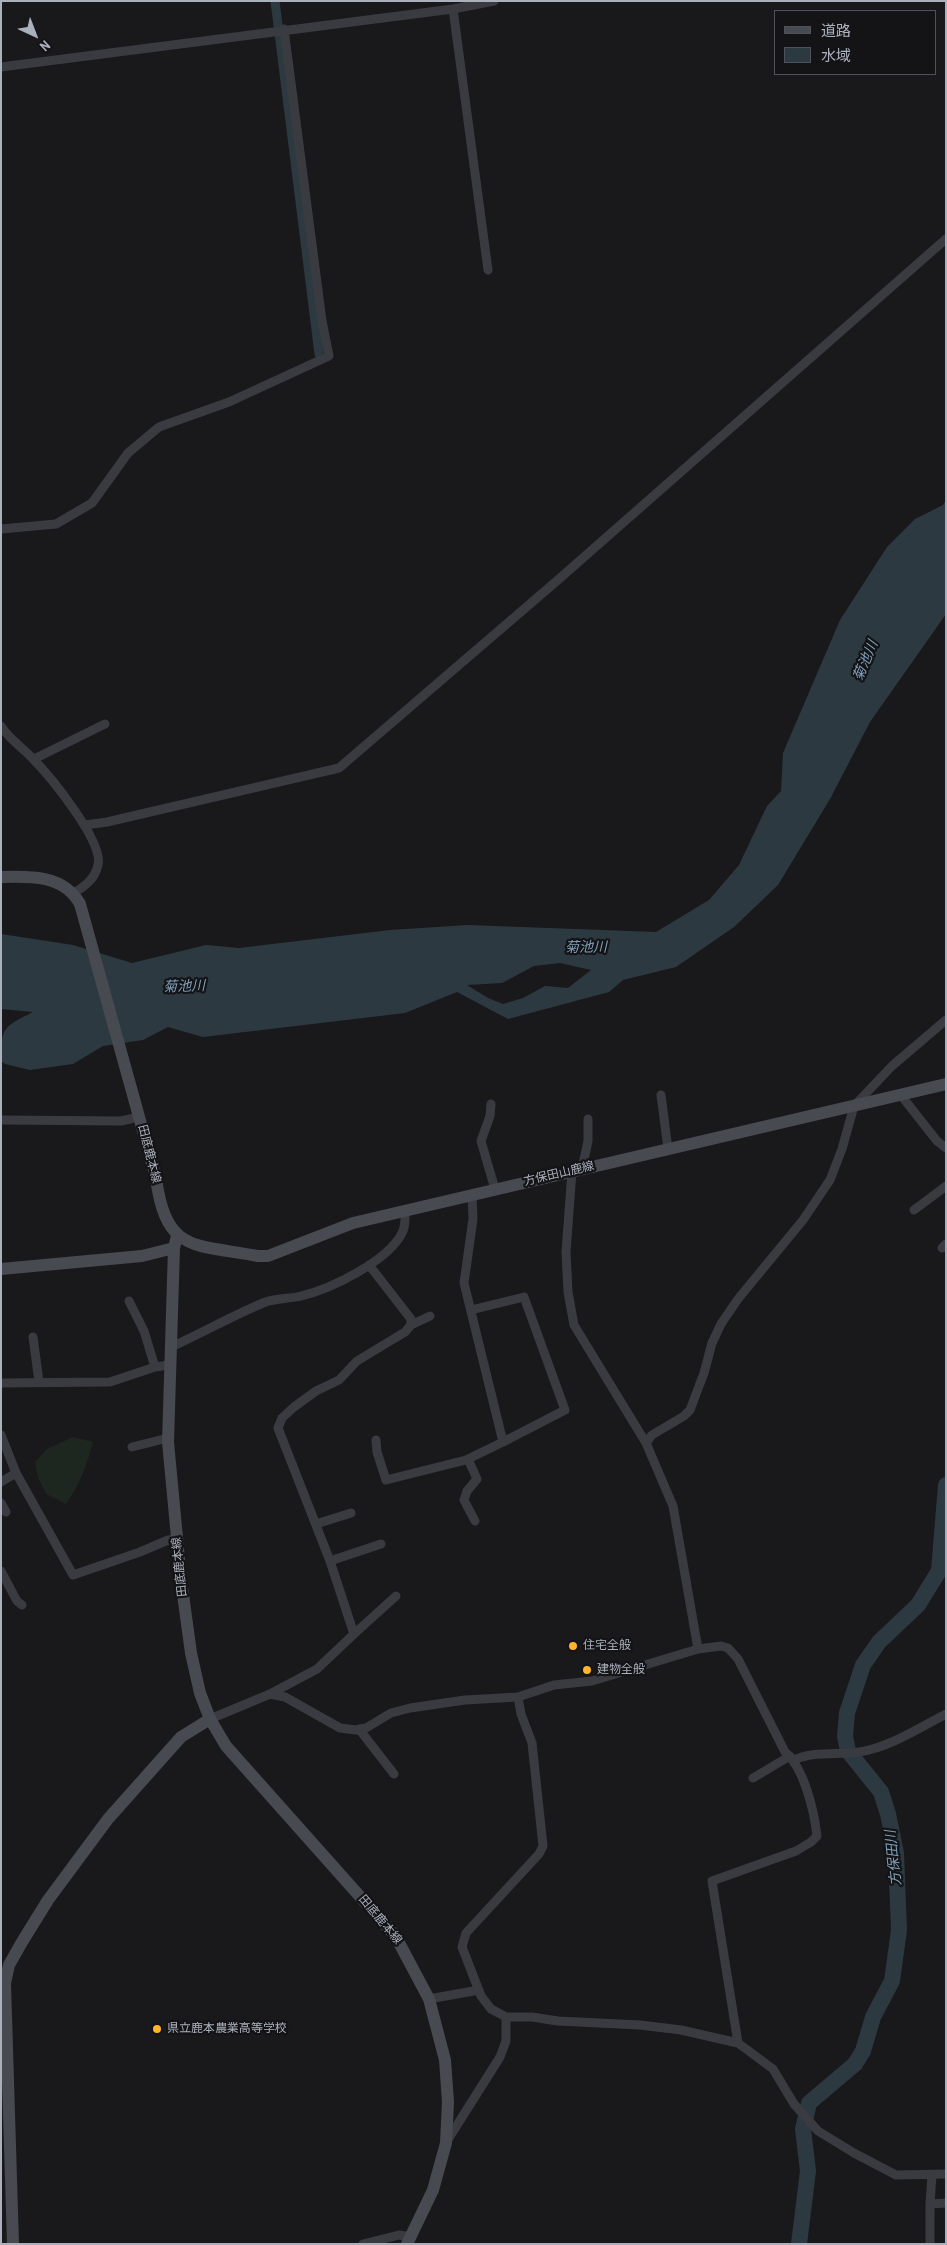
<!DOCTYPE html>
<meta charset="utf-8">
<style>
body{margin:0}
#map{position:relative;width:947px;height:2245px;overflow:hidden;background:#19191b;font-family:"Archivo Narrow","Noto Sans JP",sans-serif}
canvas{display:block}
.frame{position:absolute;inset:0;border:2px solid #aab0bc;pointer-events:none}
.legend{position:absolute;left:774px;top:10px;width:162px;height:65px;box-sizing:border-box;background:#141417;border:1px solid #505259;margin:0;padding:6px 9px;list-style:none;font-size:15px;color:#aab0bc}
.legend li{display:flex;align-items:center;gap:10px;height:25px}
.legend b{width:25px;border:1px solid #505259}
.north{position:absolute;left:10px;top:10px;width:50px;height:50px;-webkit-text-stroke:4px #141417;paint-order:stroke;rotate:137deg;font-size:14px;font-weight:700;line-height:20px;text-align:center;color:#aab0bc}
.north::after{content:'';display:block;margin:auto;width:18px;height:22px;background:#aab0bc;clip-path:polygon(50% 0,100% 100%,50% 72%,0 100%)}
</style>
<div id="map">
<canvas width="947" height="2245"></canvas>
<div class="frame"></div>
<ul class="legend">
<li><b style="height:6px;background:#474a51"></b>道路</li>
<li><b style="height:14px;background:#2d3941"></b>水域</li>
</ul>
<div class="north">N</div>
</div>
<script>
const ctx = document.querySelector('canvas').getContext('2d');
ctx.lineJoin = 'round';
function paint(path, color) { ctx.fillStyle = color; ctx.fill(path, 'evenodd'); }
function trace(path, color, width, dash) { ctx.strokeStyle = color; ctx.lineWidth = width; ctx.lineCap = dash ? 'butt' : 'round'; ctx.setLineDash(dash || []); ctx.stroke(path); }
function label(font, color, halo, rows, align = 'center') {
  ctx.font = font + ' "Archivo Narrow","Noto Sans JP",sans-serif'; ctx.lineWidth = 4.5; ctx.setLineDash([]); ctx.textBaseline = 'middle'; ctx.strokeStyle = halo; ctx.fillStyle = color; for (const [text, x, y, turn = 0] of rows) {
    ctx.save(); ctx.translate(x, y); ctx.rotate((+turn || 0) * Math.PI / 180); ctx.textAlign = isNaN(turn) ? turn : align; if (halo) ctx.strokeText(text, 0, 0); ctx.fillText(text, 0, 0); ctx.restore();
  }
}
const green = new Path2D(`
 M73,1437L93,1442C87,1465 80,1484 66,1504L46,1494L38,1477L35,1462L47,1449Z`);
const water = new Path2D(`
 M946,500V614L870,722L830,799L778,885L734,927L676,967L623,980L609,992L508,1019L457,992L405,1013L203,1037L168,1027L143,1040L103,1046L73,1064L30,1070L5,1064L1,1061C1,1027 3,1027 33,1012L1,1009V934L73,945L132,963L206,945L239,948L390,930L468,925L656,932L709,900L739,865L767,806L781,791L783,753L840,620L887,547L915,519L943,505ZM560,963L591,970L568,988L545,986L523,998L503,1004L488,998L467,985L502,983L534,966Z`);
const canal = new Path2D(`
 M275,1L319,354`);
const river = new Path2D(`
 M799,2244L808,2171L803,2129L809,2103L855,2064L863,2051L873,2017L892,1981L899,1930L896,1853L888,1814L881,1792L848,1751L845,1736L847,1713L863,1665L879,1642L918,1605L939,1571L946,1485`);
const street = new Path2D(`
 M453,9L488,270
 M1,67L453,9L494,1
 M1,529L56,524L92,503L128,453L159,427L229,402L329,356L322,321L284,29
 M1,726C8,738 23,748 33,759C50,776 104,842 98,865C95,879 85,886 74,893
 M34,759L105,724
 M85,825L107,822L339,768L559,579L946,239
 M900,1094L937,1141L946,1148
 M661,1095L668,1149
 M491,1104L490,1116L481,1141L495,1189
 M1,1120L121,1121L139,1117
 M582,1169L588,1141V1119
 M572,1171L566,1252L568,1292L574,1325L646,1443
 M914,1210L946,1186
 M942,1248L946,1244
 M129,1301L144,1331L155,1367
 M471,1310L524,1297L565,1410L503,1442
 M411,1325L430,1316
 M33,1337L39,1382
 M171,1347C202,1333 232,1316 263,1303C275,1298 289,1299 301,1296C331,1289 388,1261 402,1233C406,1226 405,1218 405,1210
 M1,1383L110,1382L155,1367L169,1365
 M1,1435L16,1473L73,1575L140,1552L168,1540L177,1539
 M376,1440L377,1452L386,1480L466,1460L503,1442L464,1283L473,1219L472,1194
 M132,1447L168,1438
 M468,1459L477,1479L467,1491L464,1500L475,1521
 M1,1482L16,1473
 M1,1503L6,1512
 M316,1524L351,1513
 M330,1561L381,1544
 M1,1571L17,1601L22,1605
 M354,1634L396,1596
 M698,1649L673,1506L646,1443L652,1435L684,1416L690,1410L704,1373L712,1343L721,1324L738,1299L803,1220L830,1180L842,1149L854,1106L892,1066L946,1020
 M270,1694L285,1697L340,1728L356,1730L366,1728L391,1713L410,1708L465,1700L518,1697L554,1685L592,1681L698,1649L721,1646L728,1648L738,1659L785,1752C804,1768 814,1810 817,1836L811,1842L796,1851L712,1881L738,2043
 M518,1697L521,1714L532,1743L543,1846L539,1854L466,1933L462,1947L481,1996L491,2009L506,2017H532L558,2021L640,2025L681,2030L738,2043L773,2069L794,2104L818,2131L854,2153L896,2175L946,2174
 M210,1719L270,1694L317,1669L354,1634L330,1561L278,1428L282,1418L294,1407L316,1391L339,1380L357,1361L405,1332L411,1325V1319L369,1265
 M359,1729L394,1774
 M794,1760C817,1749 845,1757 869,1750C896,1743 921,1727 946,1714
 M753,1778L790,1756
 M429,1999L479,1990
 M447,2141L500,2057L506,2041V2017
 M930,2204L946,2203
 M363,2244L399,2235L411,2237
 M930,2244V2204L932,2175`);
const secondary = new Path2D(`
 M1,877C31,876 64,875 80,904L156,1178C166,1253 194,1244 258,1256H268L353,1223L946,1084
 M177,1236L174,1248L168,1442L181,1580L191,1653L200,1693L210,1719L226,1746L396,1937L429,1999L445,2060L448,2102L446,2143L433,2190L407,2244
 M1,1269L142,1256L174,1248
 M13,2244L5,1983L9,1965L22,1942L48,1900L108,1819L181,1737L210,1719`);
const markers = [
 [573,1646,5,"#ffb42d"],
 [587,1670,5,"#ffb42d"],
 [157,2029,5,"#ffb42d"]
];
const streetNames = [
 ["田底鹿本線",149,1154,76],
 ["方保田山鹿線",559,1174,-13],
 ["田底鹿本線",180,1567,-96],
 ["田底鹿本線",380,1920,50]
];
const poiNames = [
 ["住宅全般",583,1646],
 ["建物全般",597,1670],
 ["県立鹿本農業高等学校",167,2029]
];
const waterNames = [
 ["菊池川",866,661,-67],
 ["菊池川",586,948,-1],
 ["菊池川",184,987,-2],
 ["方保田川",894,1858,-96]
];
paint(green, '#1e271f');
paint(water, '#2d3941');
trace(canal, '#2d3941', 9);
trace(river, '#2d3941', 16);
trace(street, '#3a3b41', 9);
trace(secondary, '#474a51', 12);
for (const [x, y, r, color] of markers) { const dot = new Path2D(); dot.arc(x, y, r, 0, 2 * Math.PI); ctx.fillStyle = color; ctx.fill(dot); trace(dot, '#141417', 2); }
label('12px', '#aab0bc', '#141417', streetNames);
label('12px', '#aab0bc', '#141417', poiNames, 'left');
label('italic 14px', '#7f9fb9', '#141417', waterNames);
</script>
